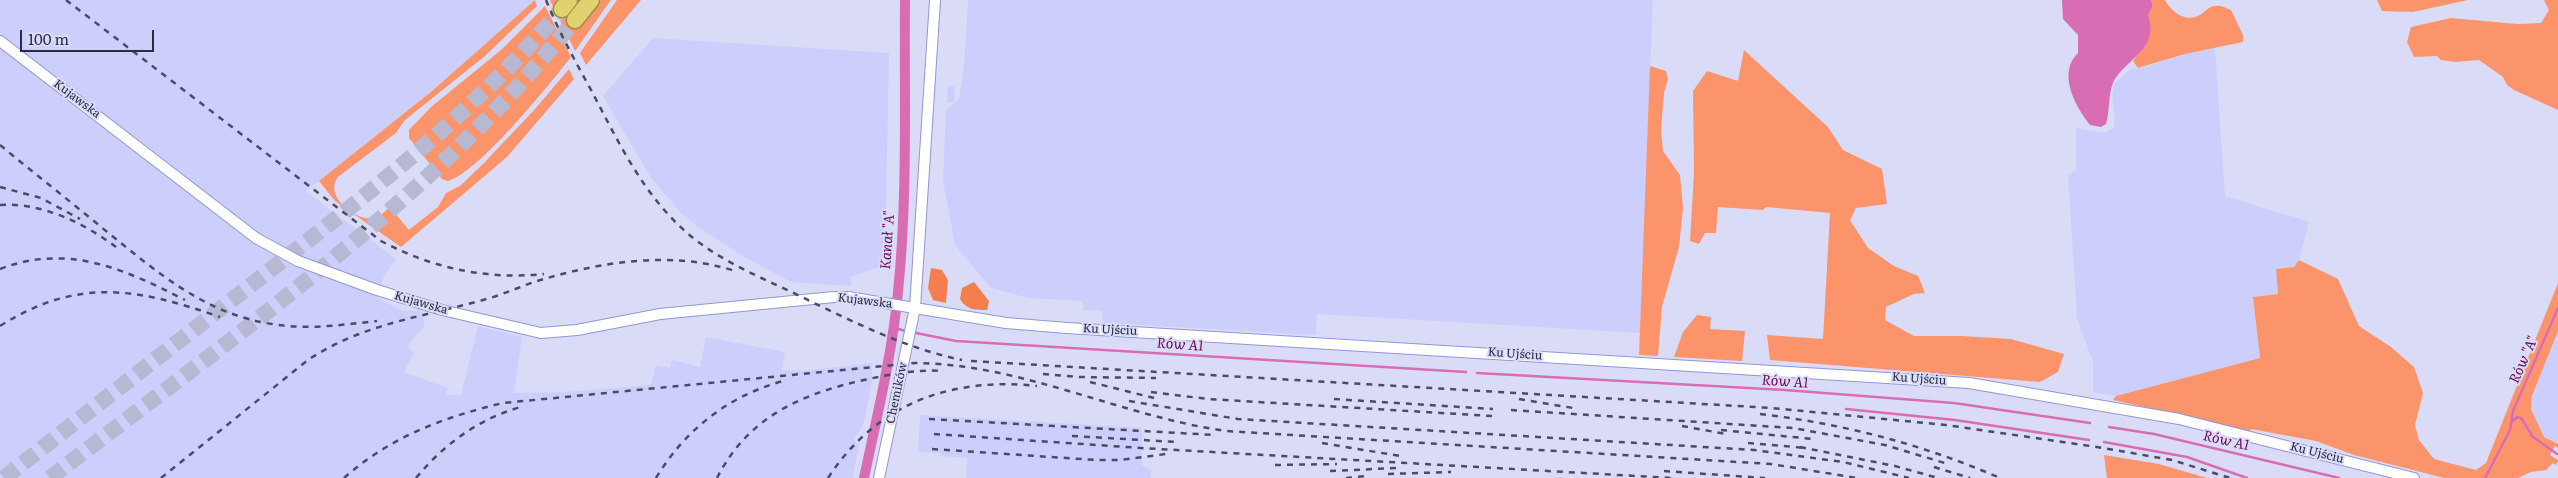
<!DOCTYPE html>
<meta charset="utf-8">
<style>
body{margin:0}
#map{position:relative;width:2558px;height:478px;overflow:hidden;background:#dadcf7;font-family:Literata,serif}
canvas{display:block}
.scale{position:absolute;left:20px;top:30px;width:134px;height:22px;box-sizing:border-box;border:2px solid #2a2b45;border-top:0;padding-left:6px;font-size:15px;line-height:18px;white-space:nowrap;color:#2a2b45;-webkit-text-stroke:4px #dadcf7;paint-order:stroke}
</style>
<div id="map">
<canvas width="2558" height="478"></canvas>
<div class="scale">100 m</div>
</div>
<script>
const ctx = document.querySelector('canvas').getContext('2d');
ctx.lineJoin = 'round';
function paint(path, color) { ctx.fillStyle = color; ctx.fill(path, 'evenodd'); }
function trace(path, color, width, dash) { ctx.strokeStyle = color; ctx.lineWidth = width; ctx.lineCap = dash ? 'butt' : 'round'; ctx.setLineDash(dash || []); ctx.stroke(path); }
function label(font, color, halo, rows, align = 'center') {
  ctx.font = font + ' Literata,serif'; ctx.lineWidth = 4; ctx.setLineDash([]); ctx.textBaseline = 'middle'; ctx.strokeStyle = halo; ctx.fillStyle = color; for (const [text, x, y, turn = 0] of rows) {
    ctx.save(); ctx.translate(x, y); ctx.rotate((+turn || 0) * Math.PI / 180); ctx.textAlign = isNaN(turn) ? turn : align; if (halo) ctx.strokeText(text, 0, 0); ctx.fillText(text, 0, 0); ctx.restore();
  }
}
const built = new Path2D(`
 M0,0H535L432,91L306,191L396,259L384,276L377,298L403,311L420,310L425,326L407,346L414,353L404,372L448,388L445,395H461L478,326L522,337L514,393L566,392L651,385L656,365L670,368L672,360L700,367L706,337L785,352L782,370L803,371L872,363V381L864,423L854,440L859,446L853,478H0Z
 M968,0H1653L1640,333L1317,314L1316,335L1103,323L1102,311L1083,310V301L1028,298L991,288L955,245L943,181L946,110L959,99L964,66Z
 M653,38L889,53L885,265L851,277V286L791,282L746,258L698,227L680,212L651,178L603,96Z
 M2215,48L2225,196L2309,222L2299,260L2294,267L2276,269L2278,294L2253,297L2260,358L2116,396L2093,392V362L2077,319L2068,175L2076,170V128L2105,133L2113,128L2115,120L2112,93L2115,82L2131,69L2143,68L2185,54Z
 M948,86H955L954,102H947Z
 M2558,331V444L2544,437L2531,409L2532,396Z
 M920,415L1142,428V465L1152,471L1150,478H966L967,458L940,456V453L918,452Z`);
const green = new Path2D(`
 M535,0L537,6L485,56L405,120L396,133L338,177C323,197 357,222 374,218C380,217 385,211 390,207L409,230L438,207L446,193L460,186L484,163L535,109L569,69L574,79L507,157L401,247L335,201L319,181L432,91Z
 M550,0H559L556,4L581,25L601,0H611L575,51Z
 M617,0H641L586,65L580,53Z
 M2151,0H2165C2171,11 2184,22 2198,16C2203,14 2206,9 2211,7C2218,4 2224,7 2231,10L2243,35V42L2185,54L2138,68L2133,61L2147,43L2148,15L2153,6Z
 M2377,0H2468L2413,12L2382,11Z
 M2544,0H2558V110L2514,90L2507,85L2503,77L2479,60L2455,62L2441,60L2437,56L2414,57L2407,42L2411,27L2451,18L2517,24L2541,23L2549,10Z
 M545,6L571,57C550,84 478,173 448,181L442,179L409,138V130L431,107L501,50Z
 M1744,50L1828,127L1843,150L1882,169L1887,204L1856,208L1850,220L1868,248L1894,266L1918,276L1925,293L1914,294L1886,307L1885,320L1914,336H1962L2011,339L2064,354L2058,372L2040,382L1770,360L1767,335L1823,339L1830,213L1766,207L1763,210L1718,207L1716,233H1705L1699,244L1690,241L1694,173L1693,91L1707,71L1738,81Z
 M1650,66L1666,71L1668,79L1664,93L1661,131L1663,151L1680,175L1683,208L1679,247L1662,307L1658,356L1639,355Z
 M2299,260L2338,279L2359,326L2391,347L2414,367L2423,393L2415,425L2419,440L2434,459L2476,470L2486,463L2558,283V331L2532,396L2531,409L2544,437L2558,444V448L2555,446L2550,455L2558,460L2556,465L2553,463L2546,470L2531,472L2518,478H2444L2354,455L2316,441L2251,429L2250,431L2113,400L2116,396L2260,358L2253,297L2278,294L2276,269L2294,267Z
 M1697,315L1711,317L1710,329L1745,331L1742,361L1674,357L1683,332Z
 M2104,455L2159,464L2207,478H2107Z`);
const forest = new Path2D(`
 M931,268L942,270L948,280L946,303L933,300L928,288Z
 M974,282L989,301L987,310C976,310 966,310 960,299L962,288Z`);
const water = new Path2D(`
 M2062,0H2151L2153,6L2148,15C2160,51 2125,58 2113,83C2108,95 2110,111 2106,124L2101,127L2090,125C2075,106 2057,73 2078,53V35L2063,19Z`);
const stream = new Path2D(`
 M894,328L906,331
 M911,332L956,341L1466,372
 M1477,373L1785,390L1954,403L2090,423
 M1846,409L1955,420L2089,440
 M2513,421L2517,417L2521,418L2533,437L2557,454
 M2109,427L2154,434L2339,478
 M2104,442L2187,457L2247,478
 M2485,478L2510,430L2513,411L2558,308`);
const canal = new Path2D(`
 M864,478C877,416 892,355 898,292C908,195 904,97 905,0`);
const trunkTunnel = new Path2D(`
 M4,478C92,409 180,340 269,271C373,190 476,110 562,9
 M50,478C200,362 357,252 490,116C520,86 547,53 575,20`);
const minor = new Path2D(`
 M0,41L256,238L298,261L377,290L442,310L541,333L577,330L660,314L834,297H848L1006,323L1067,328L1969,383L2179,419L2414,478
 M879,478L915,308L935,0`);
const trunk = new Path2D(`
 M562,9L569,0
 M575,20L591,0`);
const rail = new Path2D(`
 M66,0L381,241C432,268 486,280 544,274
 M546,0C558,30 574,59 590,88C619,143 646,202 697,241C733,268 775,283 814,303C862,326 909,349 962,360
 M0,145C35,174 71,202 106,231C157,272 205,314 272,324C307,330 341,325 377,321
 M0,187L41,198L80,219
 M0,205C41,202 84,223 116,247
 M0,269C68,243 124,269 185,300
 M0,326C78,277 137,288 220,317
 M971,361L1772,408L1946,425L2097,447L2172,460L2230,478
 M1043,374L1079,377L1156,378
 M1090,382L1158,399
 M1151,392L1208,399L1492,416
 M1334,399L1493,409
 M1519,399L1573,408
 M1129,401L1238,419L1754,450L1843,462L1909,478
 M1511,410L1793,428L1885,445L1948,464
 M1760,414C1844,424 1922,444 2000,478
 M929,419L1215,435
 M1682,426L1726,434
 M1721,430L1813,439
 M934,434L1141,448L1672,478
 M1072,436L1177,442
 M1322,443L1400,456
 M1748,443L1806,448
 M1800,447L1895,466L1938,478
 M932,449L1096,460H1120L1166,454
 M1275,465L1337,464
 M1934,467L1970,478
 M1330,471L1397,468
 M1664,471L1765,478
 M1388,474L1451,472
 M161,478L308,360C362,324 422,317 483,300C502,295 519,287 537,281C601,262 670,250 735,271
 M344,478C390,437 444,417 503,403L915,363C1023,364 1120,416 1226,431L1771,464L1857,478
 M416,478C445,443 480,418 524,406
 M656,478C685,430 728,396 783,381
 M717,478C748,417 801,394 864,380C891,374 917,369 944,371
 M828,478C877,403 951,377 1037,386
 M1346,478L1366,476`);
const streetNames = [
 ["Kujawska",77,99,37],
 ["Kujawska",865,301,7],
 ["Kujawska",421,303,16],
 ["Ku Ujściu",1110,330,3],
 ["Ku Ujściu",1515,354,4],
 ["Ku Ujściu",1919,379,4],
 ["Chemików",897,393,-78],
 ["Ku Ujściu",2317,453,14]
];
const waterNames = [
 ["Kanał \"A\"",888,240,-86],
 ["Rów A1",1180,345,4],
 ["Rów \"A\"",2524,360,-66],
 ["Rów A1",1785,382,4],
 ["Rów A1",2226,441,13]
];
paint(built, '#cccffc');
paint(green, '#fc946b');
paint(forest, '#f57e4f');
paint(water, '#d86db4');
trace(stream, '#d86db4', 2.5);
trace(canal, '#d86db4', 10);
trace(trunkTunnel, '#b7b9d3', 16, [16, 8]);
trace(minor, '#9396d5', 12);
trace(trunk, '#9a9049', 19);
trace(minor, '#fff', 10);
trace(trunk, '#dfd26f', 16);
trace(rail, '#4a4b66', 2.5, [6, 6]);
label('12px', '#2a2b45', '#dadcf7', streetNames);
label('italic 14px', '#6c0553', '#dadcf7', waterNames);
</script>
